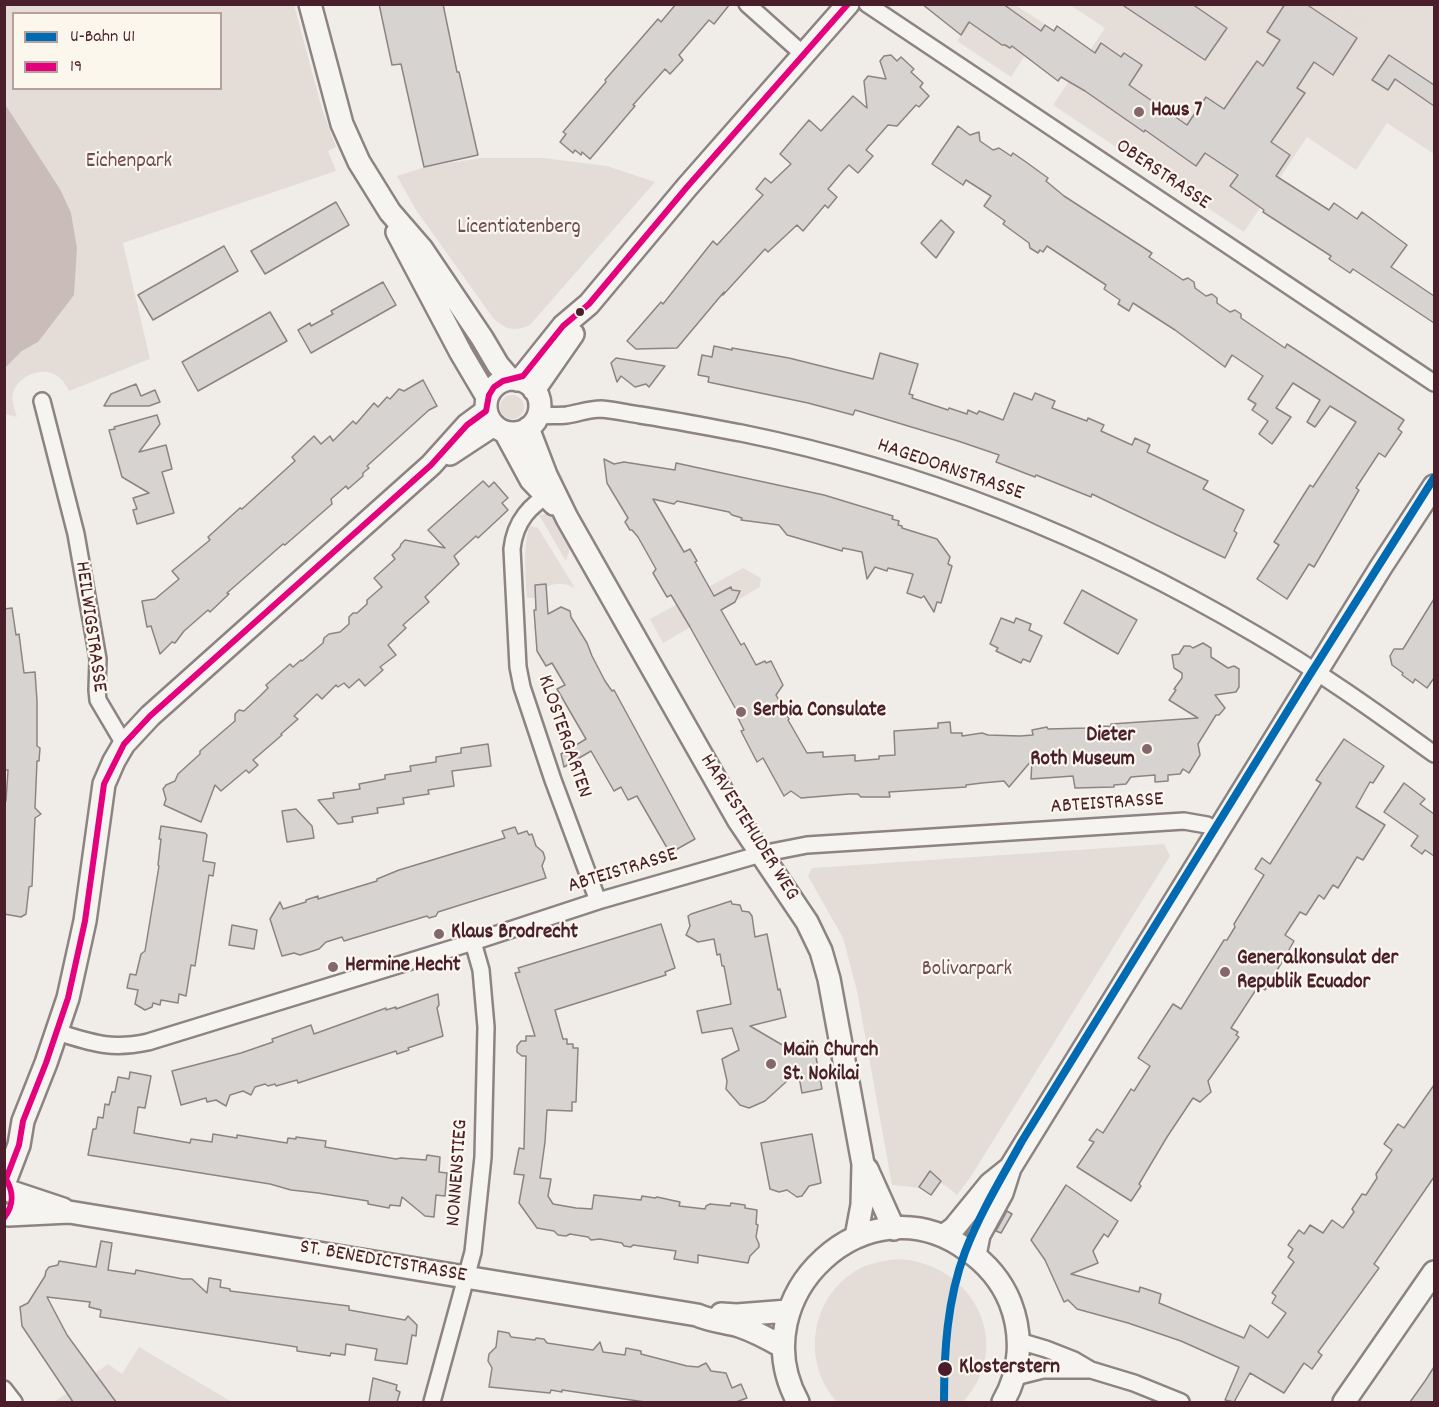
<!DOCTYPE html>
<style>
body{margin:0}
#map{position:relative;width:1439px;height:1407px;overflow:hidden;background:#f0ede8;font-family:Dekko,sans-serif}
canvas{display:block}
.frame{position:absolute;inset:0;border:6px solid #4a1f2b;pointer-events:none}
.legend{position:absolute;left:12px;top:12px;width:210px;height:78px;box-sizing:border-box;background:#fbf7ec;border:2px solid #b4a19f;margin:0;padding:8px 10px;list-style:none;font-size:18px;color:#4a1f2b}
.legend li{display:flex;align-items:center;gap:12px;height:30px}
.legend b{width:30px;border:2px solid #b4a19f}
</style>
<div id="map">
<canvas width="1439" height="1407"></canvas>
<div class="frame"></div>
<ul class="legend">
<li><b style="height:8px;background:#006ab3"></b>U-Bahn U1</li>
<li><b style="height:8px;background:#e5007d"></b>19</li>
</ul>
</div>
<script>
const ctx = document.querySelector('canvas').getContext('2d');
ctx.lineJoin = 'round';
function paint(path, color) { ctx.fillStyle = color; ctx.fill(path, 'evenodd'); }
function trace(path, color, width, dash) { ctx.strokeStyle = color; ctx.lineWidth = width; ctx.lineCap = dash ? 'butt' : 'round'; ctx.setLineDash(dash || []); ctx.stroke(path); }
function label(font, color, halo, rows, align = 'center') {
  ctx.font = font + ' Dekko,sans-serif'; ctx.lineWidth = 4.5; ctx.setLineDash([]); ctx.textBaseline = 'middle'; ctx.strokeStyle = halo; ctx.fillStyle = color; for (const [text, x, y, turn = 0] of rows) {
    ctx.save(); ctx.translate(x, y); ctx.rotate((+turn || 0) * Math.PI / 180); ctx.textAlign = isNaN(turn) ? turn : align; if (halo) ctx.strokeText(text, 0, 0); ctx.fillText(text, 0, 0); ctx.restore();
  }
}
const built = new Path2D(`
 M982,5H1015L1045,24L1011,77L957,41Z
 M1070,5H1434V154L1387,123L1356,170L1307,137L1244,232L1053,105L1105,28Z
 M743,568L761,578L760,587L663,643L650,619Z
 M139,1347L232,1402H54L108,1364L122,1374Z`);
const green = new Path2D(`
 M4,5H294L322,109L336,147L328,151L336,171L123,243L150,359L69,391C67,387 64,382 61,379C46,364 19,374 13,393C11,401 15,410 17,417L5,414V368L22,351L38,342L60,189L5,104ZM14,14H220V88H14Z
 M1324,5H1349L1370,18L1362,30Z
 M480,158H544L607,166L655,182L530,325C514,332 506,330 493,318L416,210L397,176L425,167Z
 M500 407a12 12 0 1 1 24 0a12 12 0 1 1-24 0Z
 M547,514C560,519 565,533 571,545L566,561L539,515Z
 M532,526L538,528L575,588C559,580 545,583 535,598H527C525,574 523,551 529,527Z
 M1164,844L1170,856L970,1178L957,1195L946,1186L928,1176L920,1188L892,1185L857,991L843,938L808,876L812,868Z
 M897,1259C973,1262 1016,1345 963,1402H837C801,1362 810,1298 857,1270C869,1263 883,1261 897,1259Z`);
const water = new Path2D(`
 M5,104L60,189L71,213L77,248L74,295L38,342L22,351L5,368Z`);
const building = new Path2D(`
 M379,4H443L457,72H459L478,155L424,167L401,64L392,65Z
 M676,4H730L714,24L709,20L679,55L683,60L670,74L665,69L633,105L635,106L590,159L582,152L581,155L575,150L573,153L560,142L566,134L563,132L606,82L605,80L658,19L661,22Z
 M922,4H1003L1041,31L1045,25L1054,31L1057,26L1095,53L1101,43L1121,57L1124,53L1142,65L1129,85L1187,125L1206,97L1224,109L1257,61L1263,66L1280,40L1267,32L1285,4H1306L1357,38L1333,75L1314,62L1297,88L1305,93L1271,142L1290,155L1276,176L1329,210L1334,203L1357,219L1362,212L1407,245L1391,267L1434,296V323L1353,269L1350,273L1329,259L1331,256L1263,212L1264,210L1230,186L1238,175L1205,153L1196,166L1145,130L1144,132L1085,91L1061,77L1058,81L1012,46L1010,48L1005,45H1002L969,22L961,35Z
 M1121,4H1192L1227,28L1205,60Z
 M891,55L897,61L901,57L914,69L911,72L923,83L920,87L929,96L919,107L916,105L897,126L888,125L866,150L873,156L858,173L849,165L844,170L828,189L837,197L828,208L825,205L803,231L797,225L768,252L765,249L723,295L724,292L677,348L636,349L627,341L661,302L663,304L713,241L717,245L763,195L756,189L765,178L771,183L791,164L780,154L809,120L821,131L853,96L867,108L864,81L868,76L886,79L880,61L884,56Z
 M1389,55L1434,85V106L1395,79L1388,90L1372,80Z
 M958,126L970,135L979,132L980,141L993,150L999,148L1011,156L1013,153L1026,162L1048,178L1046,181L1064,196L1152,253L1149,257L1183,280L1188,278L1194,282L1195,288L1206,296L1212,294L1217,298V303L1230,312L1235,310L1241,314V318L1285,348L1287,344L1404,420L1398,429L1402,432L1385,457L1379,453L1356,488L1359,490L1314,567L1309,564L1287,599L1257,579L1279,545L1274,542L1303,496L1310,485L1313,487L1356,422L1330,406L1315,427L1307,422L1320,400L1293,383L1276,408L1291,417L1272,444L1259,434L1268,421L1252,410L1256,404L1248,399L1263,376L1232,355L1225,367L1175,330L1133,303L1129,311L1118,304L1120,300L1104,289L1106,285L1047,246L1043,252L1040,250L1038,253L1030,248L1029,243L1003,224L1005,221L984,206L991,196L966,180L963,185L932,164Z
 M336,202L349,225L265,274L251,251Z
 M941,220L954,232L936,258L921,243Z
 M224,246L238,271L153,320L138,295Z
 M383,282L396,305L311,353L298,330L310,323L311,326L333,314L331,311Z
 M270,312L287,341L198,391L182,362Z
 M714,346L732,350V348L789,358L873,379L880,353L918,364L909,394L913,395L912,398L948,410L949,408L967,414L968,410L977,414L979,411L1003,420L1014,393L1032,400L1035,393L1055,401L1052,408L1087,421L1088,418L1104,425L1101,431L1132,445L1135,438L1150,445L1147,452L1208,481L1203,489L1244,510L1234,531L1237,533L1225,558L1092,494L1091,497L1036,475L1035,477L996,462L999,455L958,441L855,410L853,415L808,403L708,382L709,377L698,375L702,355L712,357Z
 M616,358L665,366L649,387L646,384L635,387L621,376L617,382L611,363Z
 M423,380L437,406L429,410L367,466L369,468L363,473V476L348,489L346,486L331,499L332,504L309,524L285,545L283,544L227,593L229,594L210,612L208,610L184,631L175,643L172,642L160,654L151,626L147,627L142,601L155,599L179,579L172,571L210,540L208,537L240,508L242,509L295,461L292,457L314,436L321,444L330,436L333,441L353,421L356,424L374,403L378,407L387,397L390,399L399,389L404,391Z
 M136,384L141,396L155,390L160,402L149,406H104L111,394Z
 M157,415L160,424L139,452L166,445L172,469L162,472L174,513L137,524L133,510L137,509L133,498L149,493L122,477L109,430L115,429L114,427Z
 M604,459L614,464L624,462L675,470L676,463L824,495L893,516L892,519L899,521L898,525L902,526V528L937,539L950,557L948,564L952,566L941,603L937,602L934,612L924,596L921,598L907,593L913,574L888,568L887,571L875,567L867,579L862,552L843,548L842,551L787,535L779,525L741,520L742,518L732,515L729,512L677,501L674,504L653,499L684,552L690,549L697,561L695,562L714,596L731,587L732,590L740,591L735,602L721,610L741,645L744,643L756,665L765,661L766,663L771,661L783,685L776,695L789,719L788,720L807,753L823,752V757L855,755V761L879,759V756L895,755L894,731L938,728V723L950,722L951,733H962V736L982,733L988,735L1020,736L1033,735L1032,730L1047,727L1048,729L1087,728V727L1111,726V724L1198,718L1169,700L1176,690L1174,689L1182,678V673L1174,668L1172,655L1179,654L1184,646H1190L1193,648L1203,643L1211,648V657L1228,668L1234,666L1239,669V687L1236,692L1215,695L1225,708L1219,715H1216L1198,744L1200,755L1189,773L1183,769L1180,774L1168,775V781L1155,782V775L1131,777L1126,784L1114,785V787L1075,788L1073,776L1031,779L1032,760L1009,787L1004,781L982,783L966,785V787L889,792L890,797H861L858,794H849L801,798L791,791L784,796L763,758L757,762L741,731L744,730L737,716L738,713L690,627L671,595L667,597L653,573L656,569L638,537L632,530H630L625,522L628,518L607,483Z
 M483,481L489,487L494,482L508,498L502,503L508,510L478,538L476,536L454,556L459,564L425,597L429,602L403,625L406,628L388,645L396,655L380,667L383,670L365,686L359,679L349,688L344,683L338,687L336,685L322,699L317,694L294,716L298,719L281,734L282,735L253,760L258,765L249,773L246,770L221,791L215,785L201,822L164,805L166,799L163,789L166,785L175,781L178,774L200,754V751L235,721V714L239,710L244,711L260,696L268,688L266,685L290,664L293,667L301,660L302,661L323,643L324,638L329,634L340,632L349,624V617L353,613H357L367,604V600L382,587L374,578L395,559L392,555L400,547L401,544L405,540L445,548L428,530Z
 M546,584L548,614L561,607L570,611L571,617L587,643L592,656L605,681L612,691L614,690L695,839L670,853L637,796L628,800L621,787L614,791L591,751L564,767L561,754L586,739L557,689L565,685L552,663L546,666L537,651L534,610H536L535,585Z
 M1082,590L1137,620L1118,654L1064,623Z
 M1434,599V678L1427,688L1415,679L1413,683L1402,675L1403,673L1392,665L1390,656L1394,649H1403Z
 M12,608L16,635L19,634L24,673L35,672L37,701V746L40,748L39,761H37L35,808L41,814L35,818L32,886L29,887L26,914L21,917L4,914V801H6L8,770H4V609Z
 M1001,618L1014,623L1016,618L1031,624L1029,630L1042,636L1030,662L1023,659L1021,663L996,651L998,648L990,644Z
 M1344,739L1384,766L1373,783L1370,782L1356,807L1385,825L1363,860L1357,857L1338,888L1333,885L1324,899L1319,895L1306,915L1300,912L1285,935L1294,941L1282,962L1265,990L1259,985L1231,1028L1238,1032L1236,1035L1239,1037L1208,1081L1211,1092L1200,1102L1193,1098L1167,1137L1139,1184L1141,1186L1131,1201L1077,1167L1094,1142L1089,1140L1097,1129L1103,1133L1131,1089L1134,1091L1143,1077L1150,1066L1138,1058L1173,1004L1181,1009L1224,940H1227L1235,927L1234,924L1264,875L1255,869L1262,858L1270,864L1321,783L1316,780Z
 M488,744L491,766L452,771L454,786L428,790L429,794L403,798L404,804L377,808L378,813L352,817L353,822L338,824L318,800L334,798L333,793L360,789L359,784L385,779V775L411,771L410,766L436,762V757L461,753V748Z
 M1404,783L1425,799L1420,804L1434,814V856L1425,850L1422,854L1411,846L1418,836L1384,812Z
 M296,809L312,826L314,838L287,842L282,811Z
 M161,826L205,833L207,835L203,861L215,863L213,876L209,875L195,966L191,965L186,996L179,994L178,1003L161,1000L160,1005L153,1003L152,1007L145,1010L135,1004L138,990L127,988L130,974L136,975L141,954L145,951L159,866L158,865L161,839H159Z
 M515,827L518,834L527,831L529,835L532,834L536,846L543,852L545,858L542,866L546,878L438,912L436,916L429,918L427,916L344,941L342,937L326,942L319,949L300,955L294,953L282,956L270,919L280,902L283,909L306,902V900L318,896V899L377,881V879L399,870L505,838L502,831Z
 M731,901L732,904L740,905L742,911L749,912L752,916L755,937L767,934L778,990L780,989L786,1017L750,1026L784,1046L813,1041L822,1089L802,1093L798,1071L765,1101L749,1108L740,1105L726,1089L727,1081L722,1059L739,1050L732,1028L702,1033L697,1011L731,1004L724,966H722L720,954L717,955L714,939L698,942L686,935L690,926L688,916L691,914Z
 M661,924L675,968L665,972L666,975L555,1010L563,1039H567V1044H573V1048H578L576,1102H572V1111L547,1110L545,1142L540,1178L551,1179L548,1196L553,1204L576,1208L592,1209L594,1195L641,1200L642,1196L655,1198L657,1197L680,1202L679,1206L705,1209L706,1206L710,1204L730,1206L731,1203L745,1205V1208L757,1210L756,1224L758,1225L756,1237L759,1244V1247L750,1256L748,1263L698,1255V1263L674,1259L676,1251L633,1245L631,1247L624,1246L622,1243L600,1239L591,1240L588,1237L570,1234L566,1236L558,1235L554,1231L537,1228L519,1203L524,1175L514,1174L519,1148L524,1149L526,1056H522L517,1052V1046L521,1041H526V1036H535L515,973L520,972L518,968Z
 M232,925L257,930L254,949L229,945Z
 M438,994L439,1005L437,1008L443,1036L408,1048L409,1050L397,1054L396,1051L298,1083L297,1080L276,1086L275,1084L268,1086L265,1084L255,1087L251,1095L243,1091L230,1095L226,1106L216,1100L207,1102L206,1098L181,1105L172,1071L241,1053L273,1042L272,1039L311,1025L314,1034L386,1008V1010L396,1007V1009Z
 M130,1072L151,1076L145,1108L138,1107L134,1133L190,1143L191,1139L212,1142L213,1134L237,1138V1135L287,1143L288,1138L296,1139V1137L326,1141L325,1147L396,1159L401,1158L426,1160L427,1155L440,1157L439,1172L447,1173L445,1196L436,1195L434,1217L425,1216L402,1197L400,1206L390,1205L389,1208L368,1204V1201L318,1193L291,1190L270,1184L88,1155L93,1129H96L98,1117L103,1118L105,1104L109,1105L112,1092H115L118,1077L129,1079Z
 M1434,1085V1177L1374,1264L1379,1268L1318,1352L1322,1355L1312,1369L1304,1363L1284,1393L1250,1373L1234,1402L1225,1400L1239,1367L1181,1341L1128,1323L1077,1309L1068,1300L1064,1302L1045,1260L1031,1240L1066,1185L1118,1221L1108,1237L1104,1234L1093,1251L1098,1263L1071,1274L1139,1292L1140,1287L1161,1294L1159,1303L1244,1338L1250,1325L1268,1338L1286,1313L1272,1303L1276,1296L1272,1293L1294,1262L1288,1257L1293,1249L1288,1245L1299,1230L1304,1234L1310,1225L1323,1233L1332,1220L1343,1228L1354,1212L1352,1209L1362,1194L1366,1195L1377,1178L1376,1174L1392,1150L1384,1144L1398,1124L1404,1128Z
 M812,1134L821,1183L809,1186L802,1196L797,1197L787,1190L779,1192L770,1189L761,1143Z
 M930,1171L941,1181L931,1195L919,1187Z
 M1007,1211L1012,1214L1001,1233L996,1231Z
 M101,1241L112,1243L108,1270L135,1274L136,1270L183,1279H192L207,1293L209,1278L221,1280L220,1287L230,1289V1291L349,1306V1310L405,1320L408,1316L417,1325L416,1336L412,1335L407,1364L375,1360L377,1349L346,1344L345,1355L331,1353L330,1356L297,1351V1347L113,1319L100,1317L101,1310L89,1307L90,1302L47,1297L67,1335L116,1402H73L22,1326L20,1307L28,1303L45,1276L46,1271L49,1267L58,1265L59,1261L96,1267Z
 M498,1331L509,1333L511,1337L535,1340L536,1338L544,1339L547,1343L593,1350L600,1342L603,1352L625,1355L626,1348L641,1351V1354L687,1366L698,1367L706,1363L711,1371L726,1373L732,1388L741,1384L747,1398L736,1402H645L562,1390V1392L551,1390L550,1393L489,1387L492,1368L488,1361L489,1354L496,1347Z
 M1434,1367V1402H1410L1425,1381Z
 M373,1378L397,1385L396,1390L400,1392L397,1402H369Z`);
const street = new Path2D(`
 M747,4L804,55
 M867,4L1434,383
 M42,401L76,534L98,659L97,690L98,700L124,744
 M538,416C548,415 558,416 567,415C579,413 589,409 601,409C614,410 627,413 640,415C674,420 708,427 741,433C923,470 1096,540 1255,634C1317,670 1376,712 1434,754
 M554,491C530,505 515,521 512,549L518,667L522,687L553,780L598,901
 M57,1032C93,1043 110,1050 148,1042L473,942L598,901L761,854L807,845L1184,821L1207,825L1218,830
 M1019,1341L1046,1349L1074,1360L1091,1370L1134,1383L1181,1402
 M1015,1377L1043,1370H1089
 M4,1389L14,1402
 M432,1402L473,1252L483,1157L486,1027L481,970L473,942`);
const secondary = new Path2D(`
 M310,4L342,124L359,162L390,212L422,249L482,338L498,365L510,379
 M397,232L461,353L487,397
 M486 406a27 27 0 1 1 54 0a27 27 0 1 1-54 0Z
 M517,380L523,376L563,326L589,304L687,187L848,4
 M534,390L573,334
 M528,428L546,475L567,518L739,821L807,922L821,951L829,979L863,1164L862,1205L856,1237
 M505,432L531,480L554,504
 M450,454L494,425
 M867,1169L894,1229
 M6,1179L19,1145L23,1121L46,1063L68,998L85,921L104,784L114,761L124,744L150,716L431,465L467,425L486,411
 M12,1192L63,1209
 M8,1215L69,1212L697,1315C711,1321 724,1322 739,1326C754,1331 769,1339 783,1347
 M943,1236L954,1228L990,1184L1010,1168
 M975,1255L979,1235L1002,1193L1010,1168L1381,567L1434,486
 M721,1314L737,1315L788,1311
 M798,1402C740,1296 868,1177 967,1250C986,1263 1001,1280 1010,1302C1023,1335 1021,1371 1003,1402
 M1344,1402L1434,1272`);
const bus1 = new Path2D(`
 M4,1218C14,1205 14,1193 6,1179L19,1145L23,1121L46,1063L68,998L85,921L104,784L124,744L150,716L431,465L467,425L486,411L489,395L494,387L503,381L523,376L563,326L589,304L687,187L848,4`);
const metro1 = new Path2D(`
 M944,1402C944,1352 947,1300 965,1252C980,1213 1002,1177 1022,1141L1306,681L1434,478`);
const markers = [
 [1139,112,6,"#84676d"],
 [580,312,5,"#4a1f2b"],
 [741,712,6,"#84676d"],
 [1147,749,6,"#84676d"],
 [439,934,6,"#84676d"],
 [333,967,6,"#84676d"],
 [1225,972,6,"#84676d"],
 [771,1064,6,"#84676d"],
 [945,1369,8,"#4a1f2b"]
];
const poiNames = [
 ["Haus 7",1151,112],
 ["Serbia Consulate",753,712],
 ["Dieter",1135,737,"right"],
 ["Roth Museum",1135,761,"right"],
 ["Klaus Brodrecht",451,934],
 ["Generalkonsulat der",1237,960],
 ["Republik Ecuador",1237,984],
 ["Hermine Hecht",345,967],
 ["Main Church",783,1052],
 ["St. Nokilai",783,1076]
];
const parkNames = [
 ["Eichenpark",129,163],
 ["Licentiatenberg",519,229],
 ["Bolivarpark",967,971]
];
const streetNames = [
 ["OBERSTRASSE",1162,176,34],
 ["HAGEDORNSTRASSE",950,471,19],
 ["HEILWIGSTRASSE",89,627,82],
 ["KLOSTERGARTEN",563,737,71],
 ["ABTEISTRASSE",1107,805,-4],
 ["HARVESTEHUDER WEG",748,828,58],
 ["ABTEISTRASSE",623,872,-17],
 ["NONNENSTIEG",459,1173,-86],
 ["ST. BENEDICTSTRASSE",383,1263,10]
];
const stopNames = [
 ["Klosterstern",959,1369]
];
paint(built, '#e5ddd7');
paint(green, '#e4ddd7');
paint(water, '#cabcb9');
paint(building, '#d7d3d0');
trace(building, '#8d8383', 1.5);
trace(street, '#8d8383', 20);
trace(secondary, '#8d8383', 26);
trace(street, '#f5f4f0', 15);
trace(secondary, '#f5f4f0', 21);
trace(bus1, '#e5007d', 6);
trace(metro1, '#006ab3', 8);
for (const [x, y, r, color] of markers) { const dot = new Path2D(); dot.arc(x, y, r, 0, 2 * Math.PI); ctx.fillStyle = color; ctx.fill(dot); trace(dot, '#fbf7ec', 2); }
label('bold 21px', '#4a1f2b', '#fbf7ec', poiNames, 'left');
label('21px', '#6e4b52', '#fbf7ec', parkNames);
label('21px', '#4a1f2b', '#fbf7ec', streetNames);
label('bold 21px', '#4a1f2b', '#fbf7ec', stopNames, 'left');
</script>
